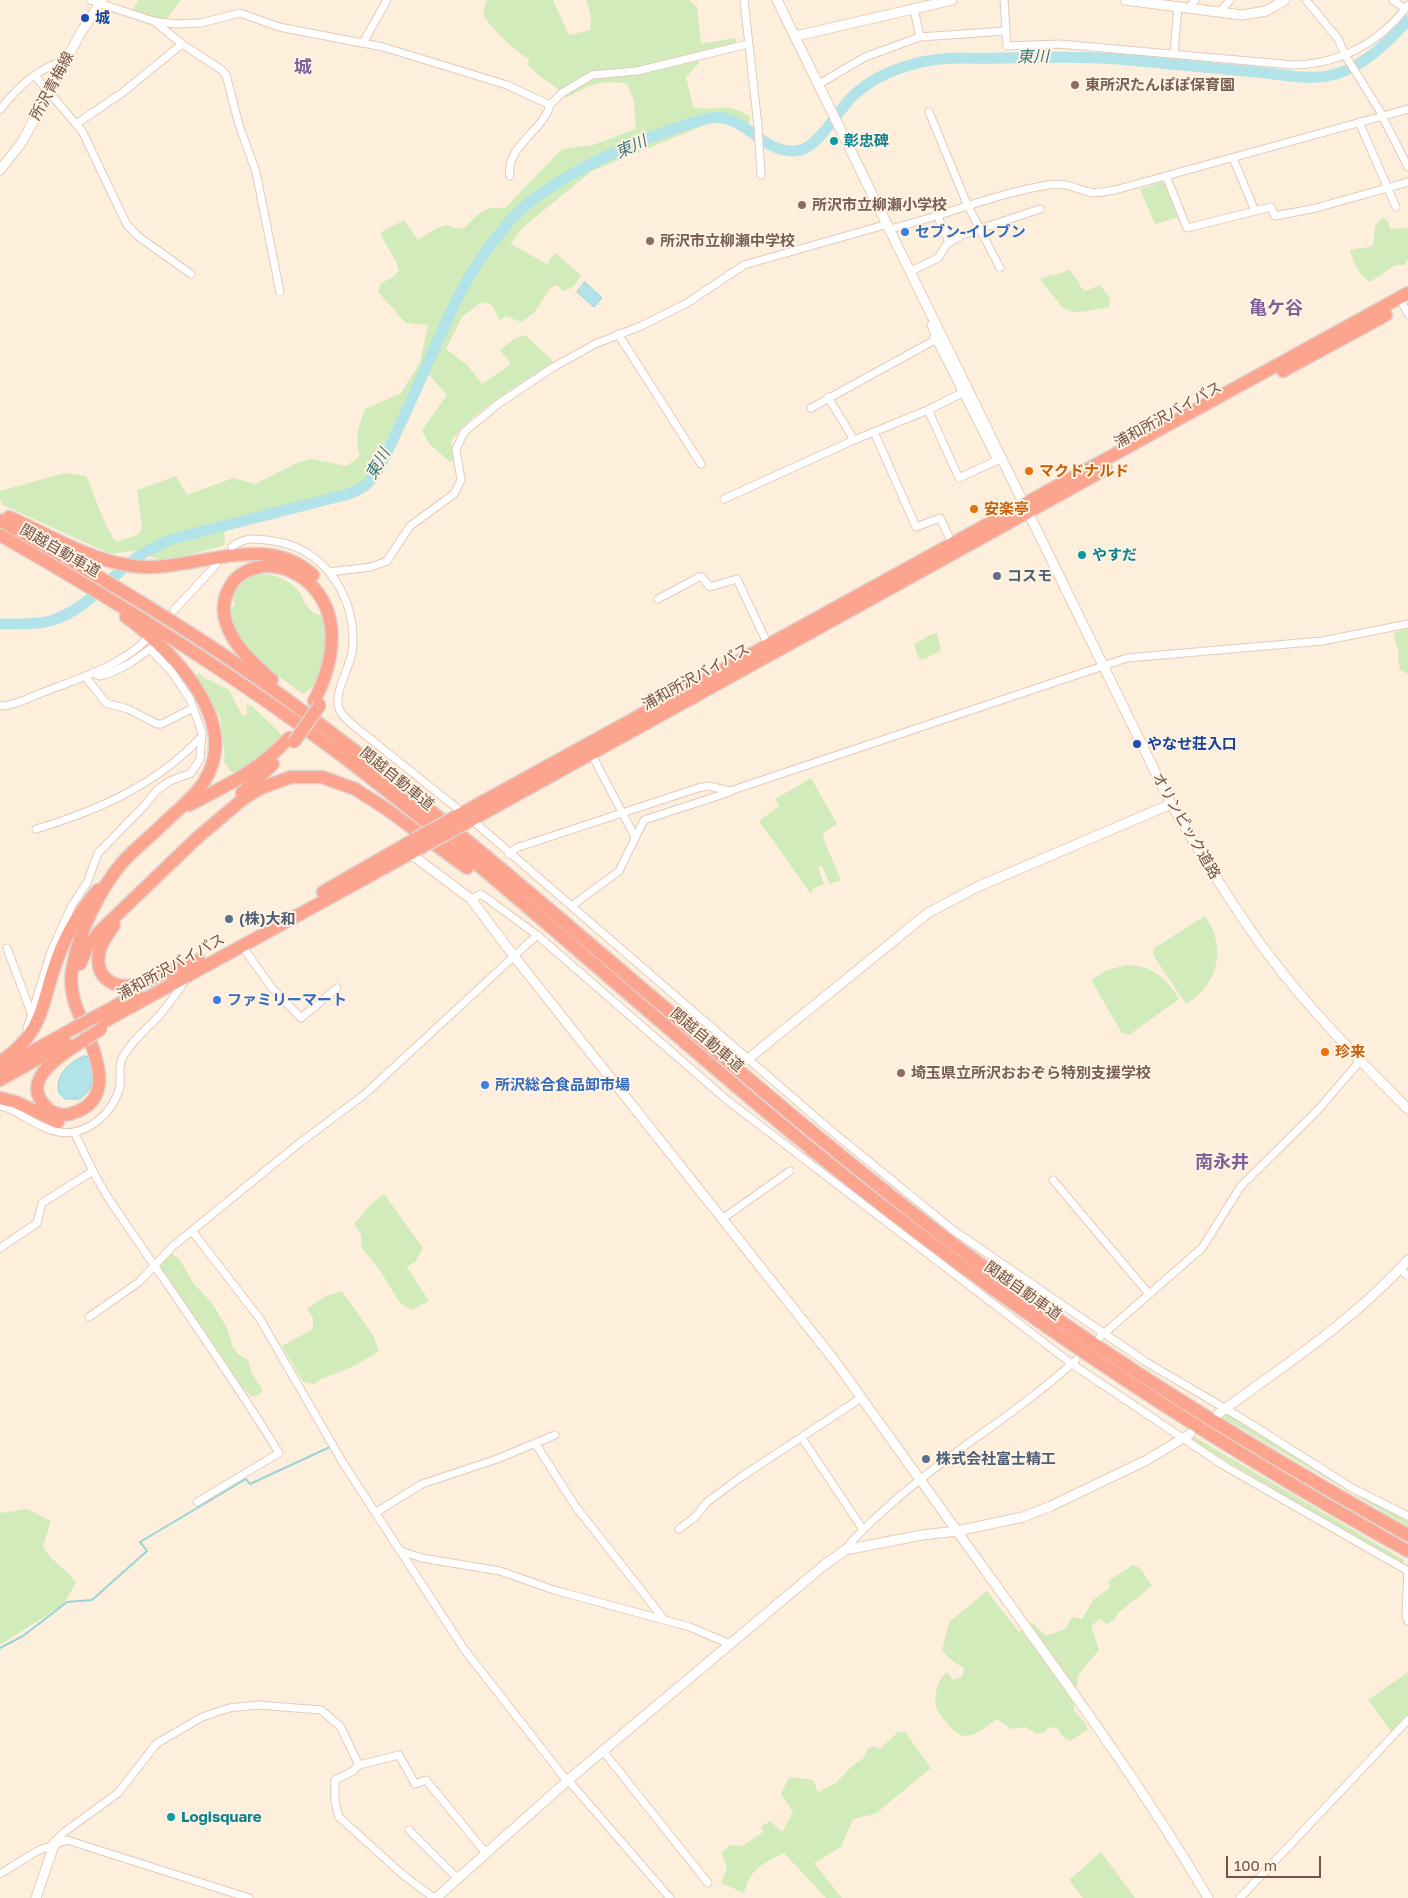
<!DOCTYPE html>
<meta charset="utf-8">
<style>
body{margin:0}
#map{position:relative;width:1408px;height:1898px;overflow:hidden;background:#feefdd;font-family:"Golos Text",sans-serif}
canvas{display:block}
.scale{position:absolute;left:1226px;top:1856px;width:95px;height:22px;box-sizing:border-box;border:2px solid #745244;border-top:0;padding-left:6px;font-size:15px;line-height:18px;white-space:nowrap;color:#745244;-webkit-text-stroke:4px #fff3e4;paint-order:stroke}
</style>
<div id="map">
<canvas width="1408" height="1898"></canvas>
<div class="scale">100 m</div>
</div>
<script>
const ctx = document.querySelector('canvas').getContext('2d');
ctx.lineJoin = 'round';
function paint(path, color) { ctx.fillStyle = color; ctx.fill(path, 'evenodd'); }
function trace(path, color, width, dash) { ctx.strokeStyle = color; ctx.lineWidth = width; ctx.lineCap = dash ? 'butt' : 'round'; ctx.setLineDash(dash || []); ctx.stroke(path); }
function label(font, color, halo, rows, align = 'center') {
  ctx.font = font + ' "Golos Text","Noto Sans JP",sans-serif'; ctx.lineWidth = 4; ctx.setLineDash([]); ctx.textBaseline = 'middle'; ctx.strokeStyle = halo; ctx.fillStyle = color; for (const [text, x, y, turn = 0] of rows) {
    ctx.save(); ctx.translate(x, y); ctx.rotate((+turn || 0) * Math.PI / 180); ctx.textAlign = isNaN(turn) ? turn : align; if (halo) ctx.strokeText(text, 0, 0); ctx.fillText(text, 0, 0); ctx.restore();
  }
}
const green = new Path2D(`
 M139,0H181L166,20L152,18L131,11Z
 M487,0H553L569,35L590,30L591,16L586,0H689L697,7L701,44L734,38L736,39V45L699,54V63L686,77L693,107C713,113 728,100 750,117V122C739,127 731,121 720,119L592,171L522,228L511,244L547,264L555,253L581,275C577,283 572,290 563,291L557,285L550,288L534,313L521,322L506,316L500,320L492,305L482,302L462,317L446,349L467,365L482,384L511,364L500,350L514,339L525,335L554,362C519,385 477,407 451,441L454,458L451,463L429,444L422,430L447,395L428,374L407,398L365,483L347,491L224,522L225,545L167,561L151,557L139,550L111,554L3,505L0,499V491L65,473L86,476C94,493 106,531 117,542L139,534L142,527L137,490L176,476L187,495L233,478L255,484L299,462L311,459L347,466L360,456C354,437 359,426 365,409L401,393L420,362L428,325L406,323L378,292L381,283L393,277L399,271L396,262L380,233L404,220L418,240L437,228L447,225L455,228H464C478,214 484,205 505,208L562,149L593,145L636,129L634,101L627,84C605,79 586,85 567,98C556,85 540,79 528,65L529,59C519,55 487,25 484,15C483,10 485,5 487,0Z
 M1161,182L1165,184L1179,217L1155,224L1140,189Z
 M1383,217L1388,221L1390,229L1408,228V259L1404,265H1395L1370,282C1359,276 1354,263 1350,251C1357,246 1365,250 1373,245L1375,226Z
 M1069,269L1079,282L1080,286L1085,291L1100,285L1110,298L1109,307C1063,315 1070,317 1041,281V278C1051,274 1061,275 1069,269Z
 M256,573C272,573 290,579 300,593C303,598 306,606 310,610C315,615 321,613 324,621C332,640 322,685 303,694L262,664L238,637L230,612L235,603L231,598L236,585Z
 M1408,628V674L1400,670L1398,658L1399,653L1393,633Z
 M937,633L941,651L922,660L918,657L914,644L932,634Z
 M198,672L205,678L229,690L242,715L245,716L248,713L246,710L247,705L252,706L282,735L280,739C266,752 252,765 236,774L230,771L223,760L225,756L220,716L214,711L210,698L196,680Z
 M811,778L837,824L823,833L825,836L823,838L841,880L830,884L822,866L818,867L824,884L813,889L811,894L759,821L779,806L775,799Z
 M1205,916C1227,947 1219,985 1186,1004L1153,955L1154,948Z
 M1127,965C1153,966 1166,978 1179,999L1129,1035L1122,1033L1091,980L1107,970Z
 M384,1194L423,1248L416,1261L407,1267L429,1301L412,1310L400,1303L381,1272L362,1248L361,1235L354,1224L373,1202Z
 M170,1252L180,1260L194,1284L212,1303L227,1328L233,1347L238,1354L248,1360L252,1374L263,1390L260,1394L251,1397L245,1389L239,1386L159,1267Z
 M342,1291L373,1335L379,1351L354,1366L321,1379L314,1384L303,1382L282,1346L313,1329V1318L307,1309L324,1297Z
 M1226,1414L1352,1491L1408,1519V1526L1222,1417Z
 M1193,1436L1404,1560V1566L1191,1440Z
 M27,1509L51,1521L43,1546C51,1562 66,1568 76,1582L64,1604L0,1645V1513Z
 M1133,1565L1140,1568L1152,1586L1118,1613L1115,1619L1107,1624L1100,1619L1091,1626L1099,1650L1078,1675L1074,1711L1084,1721L1088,1729L1070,1741L1061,1735L1059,1729L1048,1727L1046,1732L1036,1734L1026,1727L1012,1729L997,1719C988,1725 977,1735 966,1736C957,1737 942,1719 938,1711C932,1700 937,1680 947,1672L953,1680L962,1677L964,1668L955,1663L942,1651L949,1622L987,1591L1019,1632L1032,1622L1046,1636L1065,1629L1072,1617L1082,1619L1093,1600L1111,1587L1108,1581Z
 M1408,1672V1716L1393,1734L1368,1700Z
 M898,1732H905L931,1768L875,1814L853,1819L841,1847L814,1863L842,1898H826L784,1853C762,1864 751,1868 744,1893L721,1883L727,1867L721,1853L730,1845L743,1846L763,1832L761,1827L770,1821L782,1832L793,1812L781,1794L789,1777L813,1780L818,1792L836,1783L852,1766L864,1758L867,1749L874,1746L880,1749Z
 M1101,1852L1135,1898H1083L1069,1880Z`);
const water = new Path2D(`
 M585,282L602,298L594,307L577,292Z
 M84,1056L90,1057C93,1074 96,1089 79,1099H65L59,1093C54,1076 69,1062 84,1056Z`);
const stream = new Path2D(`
 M0,1648L23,1636L67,1602L92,1600L147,1551L140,1542L246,1479L250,1484L330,1447`);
const river = new Path2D(`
 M0,624C17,624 34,625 50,621C82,612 104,585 128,564C142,552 159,545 176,538L345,495C354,492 362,489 368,483C381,469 389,447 397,431C419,385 438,338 460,293C473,268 491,243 509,222C547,177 649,134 706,119C743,109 759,153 795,151C819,150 838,108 856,93C884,69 923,58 960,58C1013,59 1065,55 1118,59C1164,63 1210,68 1256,72C1279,74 1305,80 1328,76C1360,70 1388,43 1408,20`);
const street = new Path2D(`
 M90,0L153,21L175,24L201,23L240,13L279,27L383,47L507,85L550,105L562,93L592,75L637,71L748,44
 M744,0L758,126L761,175
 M1004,0L1007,46L1059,44L1293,65C1340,64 1380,43 1408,5
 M1306,0L1338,39L1345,55L1383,116
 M1393,0L1405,9
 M1189,8L1195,0
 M914,9L920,37
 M1220,12L1230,0
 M154,21L182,44L222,70L226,75L239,125L256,172L280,292
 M364,41L387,0
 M1174,54L1178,6
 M35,76L82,131L127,225L139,237L191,274
 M819,84L865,57L920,37L1005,31
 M0,110C17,87 39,68 66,60
 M929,112L967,204L1000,268
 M1382,116L1408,167
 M1359,122L1396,207
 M76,124L122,93L182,44
 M1233,158L1255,211
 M510,176C505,147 544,130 550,105
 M1166,176L1187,228L1271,207L1275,216L1316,208L1408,182
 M937,215L949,242
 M890,229C944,216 993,194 1048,185C1065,182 1074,188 1089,192C1097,194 1107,191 1115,190L1408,109
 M911,271L938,258L947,244L962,235L1040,209
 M1403,305L1408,314
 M618,334L701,464
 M935,338L997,460
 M828,397L854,440
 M811,408L933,341L935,335L931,325L935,320
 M928,410L962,393
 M874,432L916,527L940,518L952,543
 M724,499L854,440L928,410L959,478L1002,458
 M232,547C245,535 263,539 279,542C329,552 359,604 352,653C349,668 338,685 338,700C337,712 345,718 353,725L463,813
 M329,572L371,567L387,561L410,526L454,494L461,480L456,449L464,432L498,404L552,368L595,344L641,326L687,303L744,265L888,224
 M658,599L699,577H702L710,587L737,579L768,645
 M174,610L216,565
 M85,676L106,703L128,709L157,724H162L193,708
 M0,706C15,706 30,697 44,692C80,678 119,667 147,639
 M591,753L635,837
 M472,820L828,1128L953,1230L1146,1362L1243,1419L1352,1488L1408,1516
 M36,829C97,811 158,784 202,736
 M509,854L516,848L698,788L709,786L730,791L1127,658L1322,641L1408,624
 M471,899L481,894L537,935L727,1100L1072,1364L1223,1465L1408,1571
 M573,905L619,871L644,820L730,792
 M242,946L272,988L301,1018L337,988
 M7,948L32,1015
 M27,1029L51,952L72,905L87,883L98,853L145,805L157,790L170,781L191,773L200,759L202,733L190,699L171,671L150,649L129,664L108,674L99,676L93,672
 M0,1106C21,1110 37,1129 59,1132C87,1137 114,1112 120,1086C121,1077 118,1067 122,1059C130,1043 146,1029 159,1016C169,1004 178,992 186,979
 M74,1132C85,1154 95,1178 109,1199C166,1284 226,1366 279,1453L197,1502
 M1053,1180L1149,1294
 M722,1219L790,1171
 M192,1231L260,1319L343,1463L464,1649L567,1781
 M0,1248L37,1223L42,1203L93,1171
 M1400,1269L1408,1276
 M89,1317L139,1282L172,1247L297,1145L365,1094L537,935
 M1100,1337L1202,1248L1241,1186L1317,1111L1360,1061
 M802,1438L862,1528
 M535,1443L576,1507L663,1618
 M375,1513L422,1484L497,1459L555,1435
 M679,1529L695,1517L707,1502L741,1477L861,1398
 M845,1550C859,1531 876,1518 893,1502C951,1451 1019,1412 1076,1360
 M400,1551L422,1558L500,1571L554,1590L690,1627L730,1644
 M1408,1570L1406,1615L1408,1621
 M603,1751L708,1883
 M568,1780L670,1898
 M409,1830L457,1878
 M55,1842L63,1833L118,1793L156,1744L202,1717L229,1708L258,1705L321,1710L340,1726L359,1765
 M0,1874L37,1851L67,1840L249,1898
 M434,1898L402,1874L339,1817L335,1802V1780L353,1771L359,1765L399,1755L415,1784L426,1780L485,1852
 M1240,1898L1408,1720`);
const secondary = new Path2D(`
 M777,0L1171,804C1202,855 1232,906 1268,954C1310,1010 1359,1060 1408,1109
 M1125,0L1242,15L1266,11L1285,0
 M796,36L952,0
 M0,170L22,142L80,34L102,0
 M407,851L471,899L513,955L835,1361L957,1531L1023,1517L1051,1506L1147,1460L1190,1434
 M748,1059L928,913L977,887L1171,804
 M1218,1414C1283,1366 1353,1321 1408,1260
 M36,1898L55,1842
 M436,1898L567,1781L823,1566L845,1550L922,1535L957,1531C1043,1652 1133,1770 1208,1898`);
const highway = new Path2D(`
 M1283,371L1386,315
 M9,517C49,535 89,560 133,566C192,574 262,529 313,575
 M0,520C99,576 197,633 289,701C512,865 712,1058 931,1227C1081,1343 1243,1443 1408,1535
 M0,535C120,603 235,675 345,758C509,884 660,1026 821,1157C1004,1306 1201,1436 1408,1551
 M272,680C246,658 208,622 231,585C238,573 253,567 266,566C282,565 296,572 308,582C343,614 334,663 314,701
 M242,793L273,764
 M189,805C229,784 257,772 289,738
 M455,817L1408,293
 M464,824L1106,469
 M323,892L415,839
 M114,925C109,933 103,940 100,949C92,978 115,991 140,984L199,960
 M80,964L87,948L98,933L197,838L243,799L261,788L291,777H322L355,789L385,808L467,868
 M95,1017L137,994
 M98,1025L424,846
 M84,1040C64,1053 18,1079 46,1107C52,1114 62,1116 70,1114C128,1098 83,1032 74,1000C71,989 70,977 73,966C79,932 99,891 121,864C133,850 149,838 162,825C176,811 193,799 204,782C243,720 171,650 126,617
 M0,1062C47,1030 40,1004 58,957C67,932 81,910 98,890
 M4,1067L78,1026
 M0,1080L66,1043
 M0,1098L16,1102L58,1122`);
const highwayBridge = new Path2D(`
 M294,742L320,705
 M415,839L455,817
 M424,846L464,824
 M78,1026L95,1017
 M84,1040L101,1029`);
const markers = [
 [85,18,5,"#1a4fb4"],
 [1075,85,5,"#8d6e63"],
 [834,141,5,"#0f9aa8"],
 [802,205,5,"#8d6e63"],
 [905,232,5,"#3f7fe0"],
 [650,241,5,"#8d6e63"],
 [1029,471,5,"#e8710a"],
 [974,509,5,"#e8710a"],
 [1082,555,5,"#0f9aa8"],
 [997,576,5,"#5c6f8a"],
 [1137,744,5,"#1a4fb4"],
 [229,919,5,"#5c6f8a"],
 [217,1000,5,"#3f7fe0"],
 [1325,1052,5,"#e8710a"],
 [901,1073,5,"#8d6e63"],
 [485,1085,5,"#3f7fe0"],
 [926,1459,5,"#5c6f8a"],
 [171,1817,5,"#0f9aa8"]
];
const transitNames = [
 ["城",95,18],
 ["やなせ荘入口",1147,744]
];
const educationNames = [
 ["東所沢たんぽぽ保育園",1085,85],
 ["所沢市立柳瀬小学校",812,205],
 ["所沢市立柳瀬中学校",660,241],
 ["埼玉県立所沢おおぞら特別支援学校",911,1073]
];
const streetNames = [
 ["所沢青梅線",52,86,-62],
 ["浦和所沢バイパス",1168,415,-29],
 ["関越自動車道",60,551,30],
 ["浦和所沢バイパス",696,677,-29],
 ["関越自動車道",397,779,39],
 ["オリンピック道路",1186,826,60],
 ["浦和所沢バイパス",171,967,-29],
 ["関越自動車道",707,1040,40],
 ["関越自動車道",1023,1291,35]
];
const cultureNames = [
 ["彰忠碑",844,141],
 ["やすだ",1092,555],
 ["Logisquare",181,1817]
];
const shopNames = [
 ["セブン-イレブン",915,232],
 ["ファミリーマート",227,1000],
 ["所沢総合食品卸市場",495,1085]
];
const foodNames = [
 ["マクドナルド",1039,471],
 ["安楽亭",984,509],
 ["珍来",1335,1052]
];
const serviceNames = [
 ["コスモ",1007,576],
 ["(株)大和",239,919],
 ["株式会社富士精工",936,1459]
];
const waterNames = [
 ["東川",1033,57,-1],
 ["東川",631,147,-25],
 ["東川",378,464,-61]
];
const quarterNames = [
 ["城",303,67],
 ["亀ケ谷",1276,308],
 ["南永井",1222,1162]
];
paint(green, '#d2ebbb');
paint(water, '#b1e3e8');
trace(water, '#96d4da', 1);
trace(stream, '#96d4da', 2);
trace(river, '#b1e3e8', 11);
trace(street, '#e4cbbc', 9);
trace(secondary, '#e9ccb8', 11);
trace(highway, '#ded5d2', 15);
trace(street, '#fff', 7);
trace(secondary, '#fff', 9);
trace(highway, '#fda48f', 12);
trace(highwayBridge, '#ded5d2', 15, []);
trace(highwayBridge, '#fda48f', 12);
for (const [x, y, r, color] of markers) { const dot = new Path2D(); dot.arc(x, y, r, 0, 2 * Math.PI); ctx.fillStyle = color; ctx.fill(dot); trace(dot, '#fff3e4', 2); }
label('bold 15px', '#164399', '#fff3e4', transitNames, 'left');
label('bold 15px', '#785e54', '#fff3e4', educationNames, 'left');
label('15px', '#745244', '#fff3e4', streetNames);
label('bold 15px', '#0d838f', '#fff3e4', cultureNames, 'left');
label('bold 15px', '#366cbe', '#fff3e4', shopNames, 'left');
label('bold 15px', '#c56008', '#fff3e4', foodNames, 'left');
label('bold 15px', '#4e5e75', '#fff3e4', serviceNames, 'left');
label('italic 16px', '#38757c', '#fff3e4', waterNames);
label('bold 18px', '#815f98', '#fff3e4', quarterNames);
</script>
